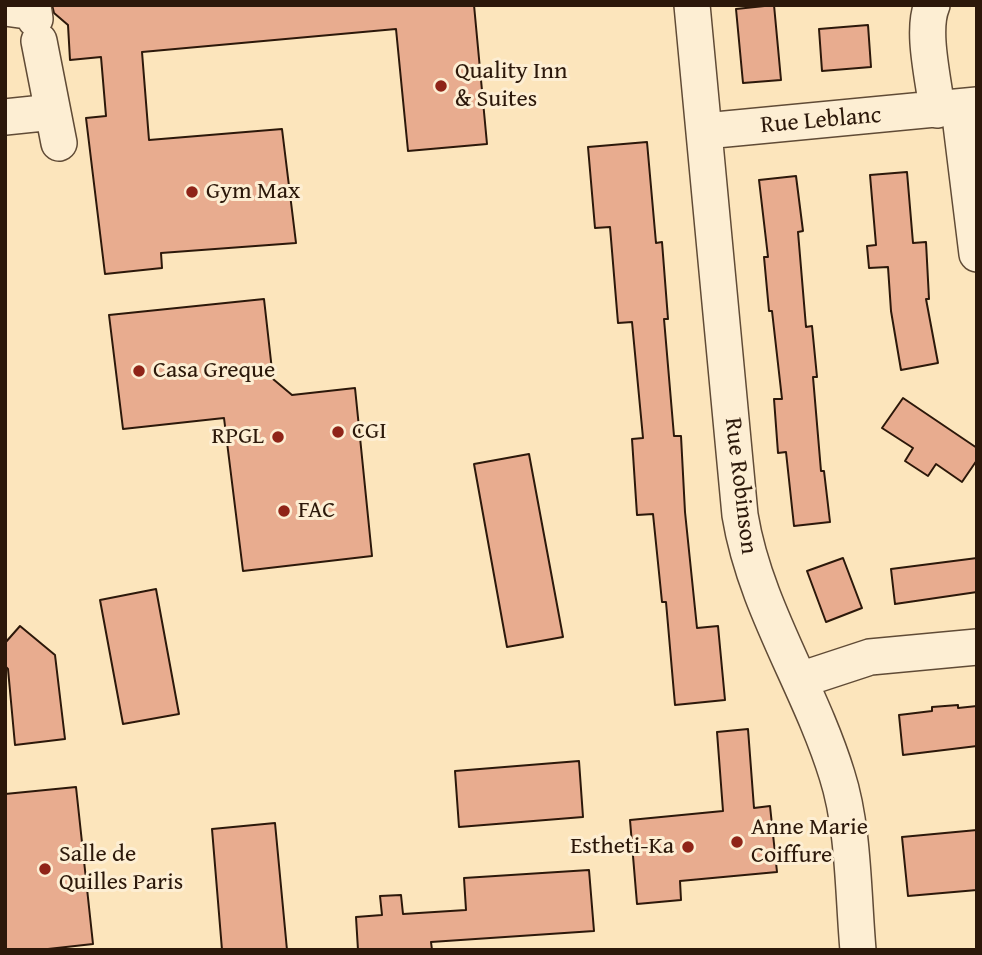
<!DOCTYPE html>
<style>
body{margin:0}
#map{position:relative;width:982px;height:955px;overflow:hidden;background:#fce5bc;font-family:"Gentium Book Plus",serif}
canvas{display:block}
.frame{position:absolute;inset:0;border:7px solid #2c180a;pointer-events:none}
</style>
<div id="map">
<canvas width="982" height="955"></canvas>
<div class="frame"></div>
</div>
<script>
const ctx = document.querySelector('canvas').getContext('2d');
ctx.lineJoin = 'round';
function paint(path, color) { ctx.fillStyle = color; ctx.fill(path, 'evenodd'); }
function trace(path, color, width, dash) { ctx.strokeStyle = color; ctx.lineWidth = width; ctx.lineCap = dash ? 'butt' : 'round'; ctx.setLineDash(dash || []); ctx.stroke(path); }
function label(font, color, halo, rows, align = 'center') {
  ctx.font = font + ' "Gentium Book Plus",serif'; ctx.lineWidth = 6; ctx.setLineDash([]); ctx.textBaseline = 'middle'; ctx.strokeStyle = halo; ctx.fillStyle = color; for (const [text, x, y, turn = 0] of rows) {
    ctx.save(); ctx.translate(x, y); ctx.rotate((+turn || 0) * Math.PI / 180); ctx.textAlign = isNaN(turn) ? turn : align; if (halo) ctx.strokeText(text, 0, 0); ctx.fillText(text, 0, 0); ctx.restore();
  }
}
const building = new Path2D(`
 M52,5H474L487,144L408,151L396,29L142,52L149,140L282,129L296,243L161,253L162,268L105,274L86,118L106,116L101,57L70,60L68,25L54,13Z
 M774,5L781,80L743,83L736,9Z
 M868,25L871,67L822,71L819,29Z
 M647,142L656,243L662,242L668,319H664L674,436H681L685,512L697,628L718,626L725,700L675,705L666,602H662L653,514L637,515L632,439L643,438L632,322L618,323L610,227L595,228L588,147Z
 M907,172L913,243L926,242L929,299H926L938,363L901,370L891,311L888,267L869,268L867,246L876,245L870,175Z
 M796,176L803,231L798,232L806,327L812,326L817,377H813L821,471H824L830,522L794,526L786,452L778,453L774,399H782L772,311H769L764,257H768L759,180Z
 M264,299L273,379L292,395L355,388L372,556L243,571L224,418L123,429L109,315Z
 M903,398L977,448V460L962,482L936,464L928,476L905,461L913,448L882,428Z
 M529,454L563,637L507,647L474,464Z
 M843,558L862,608L826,622L807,571Z
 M977,558V592L895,604L891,569Z
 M156,589L179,714L123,724L100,600Z
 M20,626L55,655L65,739L15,745L8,669L5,666V643Z
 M958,705V708L977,706V746L903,755L899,715L932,711V707Z
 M748,729L754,808L770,806L777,872L680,881L681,900L637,904L630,820L723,811L717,732Z
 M579,761L583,817L459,827L455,771Z
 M76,787L93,944L39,950H5V794Z
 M275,823L287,950H222L212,829Z
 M977,830V890L908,896L902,837Z
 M589,870L594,931L431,942L432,950H358L356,917L382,915L380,896L401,895L403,914L466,910L464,878Z`);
const minor = new Path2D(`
 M692,5L740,515C755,607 810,687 837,775C854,828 853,894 858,950
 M932,5C921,31 934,81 937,110
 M5,8L34,12L35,19
 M39,41L59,143
 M959,108L977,254
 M5,117L53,112
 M705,131L977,105
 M800,680L870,657L977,647`);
const markers = [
 [441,86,7,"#8f2418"],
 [192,192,7,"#8f2418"],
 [139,371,7,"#8f2418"],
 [338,432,7,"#8f2418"],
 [278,437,7,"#8f2418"],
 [284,511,7,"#8f2418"],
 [737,842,7,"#8f2418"],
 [688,847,7,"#8f2418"],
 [45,869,7,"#8f2418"]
];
const poiNames = [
 ["Quality Inn",455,72],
 ["& Suites",455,100],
 ["Gym Max",206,192],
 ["Casa Greque",153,371],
 ["CGI",352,432],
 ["RPGL",264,437,"right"],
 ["FAC",298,511],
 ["Anne Marie",751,828],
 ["Coiffure",751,856],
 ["Estheti-Ka",674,847,"right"],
 ["Salle de",59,855],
 ["Quilles Paris",59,883]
];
const streetNames = [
 ["Rue Leblanc",821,121,-5],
 ["Rue Robinson",740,486,83]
];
paint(building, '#e8ac8f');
trace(building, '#2c180a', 2);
trace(minor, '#604b36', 38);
trace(minor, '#fdeed3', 35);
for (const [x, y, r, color] of markers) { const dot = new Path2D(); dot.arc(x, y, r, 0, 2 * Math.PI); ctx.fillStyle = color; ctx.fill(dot); trace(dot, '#fdeed3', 2.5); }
label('24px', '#2c180a', '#fdeed3', poiNames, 'left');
label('24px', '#2c180a', '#fdeed3', streetNames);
</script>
